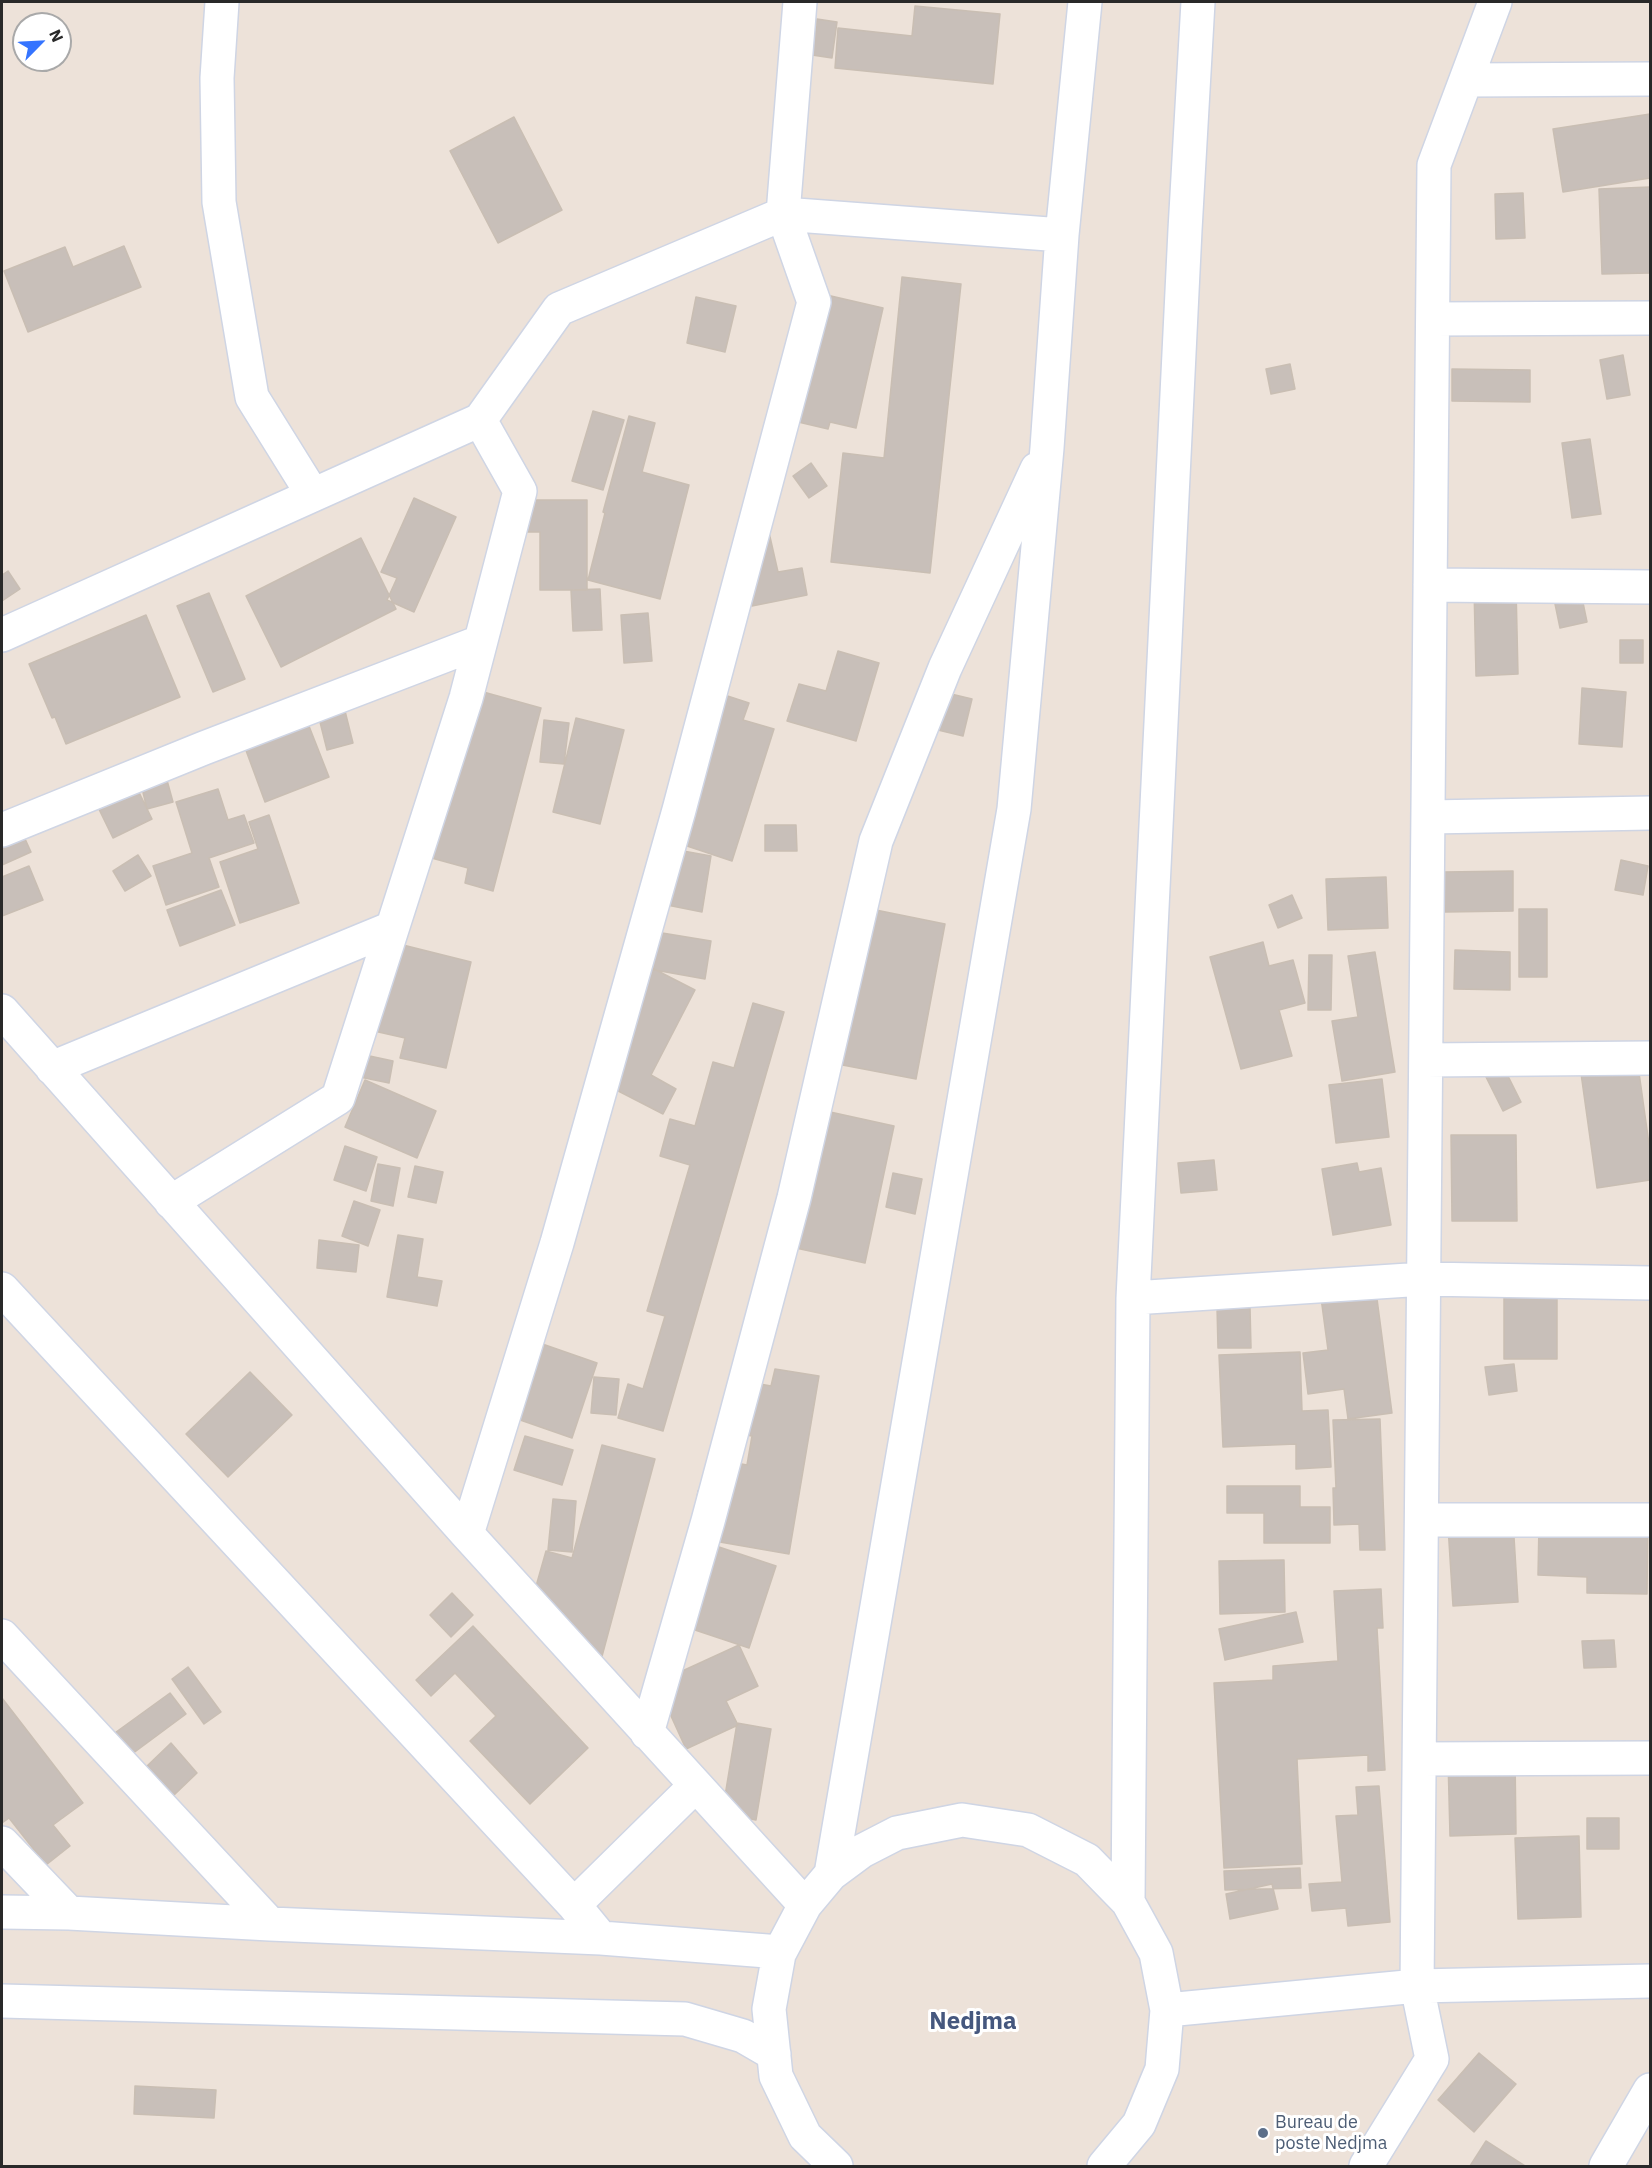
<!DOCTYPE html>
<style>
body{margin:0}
#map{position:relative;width:1652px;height:2168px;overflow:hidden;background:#ede2d9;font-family:"IBM Plex Sans",sans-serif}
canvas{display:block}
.frame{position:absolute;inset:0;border:3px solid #292929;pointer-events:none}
.north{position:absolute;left:12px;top:12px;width:60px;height:60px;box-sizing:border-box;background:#fff;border:2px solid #a9a9a9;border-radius:50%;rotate:66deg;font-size:16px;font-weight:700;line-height:24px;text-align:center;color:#292929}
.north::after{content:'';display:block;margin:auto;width:21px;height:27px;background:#3574ff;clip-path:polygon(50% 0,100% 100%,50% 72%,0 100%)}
</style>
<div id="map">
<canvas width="1652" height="2168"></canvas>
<div class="frame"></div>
<div class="north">N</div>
</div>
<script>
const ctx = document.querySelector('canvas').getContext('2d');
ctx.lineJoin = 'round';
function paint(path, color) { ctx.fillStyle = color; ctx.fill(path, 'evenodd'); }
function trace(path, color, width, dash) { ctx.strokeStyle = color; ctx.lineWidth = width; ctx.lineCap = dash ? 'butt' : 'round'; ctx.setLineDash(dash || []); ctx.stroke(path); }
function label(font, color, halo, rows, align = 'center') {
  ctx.font = font + ' "IBM Plex Sans",sans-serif'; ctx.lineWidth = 6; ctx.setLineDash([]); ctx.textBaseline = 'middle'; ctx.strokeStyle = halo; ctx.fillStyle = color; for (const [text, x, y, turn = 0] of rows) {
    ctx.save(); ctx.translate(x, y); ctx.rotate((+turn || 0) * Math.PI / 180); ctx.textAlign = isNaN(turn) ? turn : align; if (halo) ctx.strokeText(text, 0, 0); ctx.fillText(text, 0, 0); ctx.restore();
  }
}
const building = new Path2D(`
 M915,6L1000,14L993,84L835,68L838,28L912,36Z
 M817,19L837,22L832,58L812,55Z
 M1650,114V178L1563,192L1553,129Z
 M514,117L562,210L498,243L450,151Z
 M1650,187V273L1602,274L1599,189Z
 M1523,193L1525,238L1496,239L1495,194Z
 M124,246L141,287L28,332L4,271L65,247L73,267Z
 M902,277L961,284L930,573L831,562L843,453L884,458Z
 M805,290L883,308L856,428L830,422L828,429L777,417Z
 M696,297L736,306L725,352L687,343Z
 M1623,355L1630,395L1607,399L1600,360Z
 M1290,364L1295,389L1271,394L1266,369Z
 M1452,369L1530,370V402L1452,401Z
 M593,411L624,420L603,490L572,481Z
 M629,416L655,423L642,472L689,485L660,599L588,580L605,513L603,512Z
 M1590,439L1601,514L1572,518L1562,443Z
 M811,463L827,486L809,498L793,476Z
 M414,498L456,517L414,612L387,600L397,578L381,572Z
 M520,500H587V590H540V532H520Z
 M768,528L778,572L802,568L807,595L752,606L737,534Z
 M361,538L396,609L281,667L246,596Z
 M8,571L20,589L2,601V575Z
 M1474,587H1516L1518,674L1476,676Z
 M600,589L602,630L573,631L571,590Z
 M209,593L245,679L213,692L177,606Z
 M1581,593L1587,622L1560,628L1554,599Z
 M648,613L652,661L624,663L621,615Z
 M146,615L180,697L66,744L55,717L52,718L29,664Z
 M1620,640H1643V663H1620Z
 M838,651L879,663L856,741L787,721L799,684L826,691Z
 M469,688L541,708L493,891L465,883L468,868L428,857Z
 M703,688L749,703L743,720L774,729L732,861L672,841Z
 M1582,688L1626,692L1622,747L1579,744Z
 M947,693L972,699L963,736L938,730Z
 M345,711L353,743L327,750L319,718Z
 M576,718L624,730L600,824L553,812Z
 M544,720L569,723L564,764L540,762Z
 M307,721L329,777L265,802L244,745Z
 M165,773L173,802L147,809L140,780Z
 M132,778L152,819L113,838L93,797Z
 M218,789L228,820L244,815L254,843L209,858L219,887L166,905L153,866L192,853L176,802Z
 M269,815L299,903L240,923L220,862L258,849L249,822Z
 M16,819L31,852L2,865V825Z
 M765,825H796L797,851H765Z
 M661,847L711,856L702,912L652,902Z
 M138,855L151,876L125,891L113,871Z
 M1621,860L1648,866L1643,895L1615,890Z
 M29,866L43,900L2,916V877Z
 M1513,871V911L1445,912L1444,872Z
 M1386,877L1388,928L1328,930L1326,879Z
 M221,890L235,925L180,946L167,910Z
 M1292,895L1302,918L1278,928L1269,905Z
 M861,907L945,924L916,1079L832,1063Z
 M1519,909H1547V977H1519Z
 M644,930L711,941L705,979L638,967Z
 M1263,942L1269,966L1293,960L1305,1003L1279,1010L1292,1056L1241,1069L1210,957Z
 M395,943L471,962L446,1068L400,1058L405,1038L374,1031Z
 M1455,950L1510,952V990L1454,989Z
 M1375,952L1395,1072L1342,1081L1332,1021L1358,1017L1348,956Z
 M1309,955H1332L1331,1010H1308Z
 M650,967L695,990L651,1075L676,1089L663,1114L593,1078Z
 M753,1003L784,1012L663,1431L618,1418L628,1384L643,1389L665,1316L647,1311L690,1165L660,1156L670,1119L695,1126L713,1062L734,1068Z
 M1635,1044L1650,1151V1180L1597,1188L1578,1052Z
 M365,1055L393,1061L389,1083L360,1077Z
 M1499,1058L1521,1102L1503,1111L1481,1067Z
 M1382,1079L1389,1137L1336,1143L1329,1085Z
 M365,1080L436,1111L417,1158L345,1127Z
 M812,1108L894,1126L865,1263L782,1245Z
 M1451,1135H1516L1517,1221H1452Z
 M345,1146L377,1157L366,1191L334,1180Z
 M1214,1160L1217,1190L1181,1193L1178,1163Z
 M1357,1163L1359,1172L1381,1168L1391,1225L1333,1235L1322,1169Z
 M378,1164L400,1168L393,1206L371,1201Z
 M415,1166L443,1172L436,1203L408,1197Z
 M893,1173L922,1179L915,1214L886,1207Z
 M354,1201L380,1210L368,1246L342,1236Z
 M398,1235L423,1239L417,1277L442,1281L437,1306L387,1297Z
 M319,1240L359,1245L356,1272L317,1268Z
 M1374,1276L1392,1413L1348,1419L1344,1389L1308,1394L1303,1353L1328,1350L1319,1283Z
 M1504,1282H1557V1359H1504Z
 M1217,1307H1250L1251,1348H1218Z
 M528,1339L597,1363L572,1438L503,1414Z
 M1300,1352L1302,1411L1328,1410L1331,1467L1296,1469V1444L1223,1447L1219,1355Z
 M1514,1364L1517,1391L1489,1395L1485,1367Z
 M775,1369L819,1376L789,1554L691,1537L698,1491L714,1493L720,1460L747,1465L752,1436L728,1432L738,1380L771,1386Z
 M250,1372L292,1415L228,1477L186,1434Z
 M594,1377L619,1379L616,1415L591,1413Z
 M1380,1419L1385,1550H1360L1359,1524L1334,1525L1333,1488H1336L1333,1420Z
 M525,1436L573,1450L562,1485L514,1470Z
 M602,1445L655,1459L601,1660L553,1647L562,1612L531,1604L546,1551L572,1558Z
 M1227,1486H1300V1507H1330V1543H1264V1513H1227Z
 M553,1499L576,1501L572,1552L548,1550Z
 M1648,1511L1647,1594L1587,1593V1577L1538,1575L1539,1525Z
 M1513,1521L1518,1602L1453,1606L1448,1526Z
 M695,1539L776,1566L749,1648L668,1621Z
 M1284,1560L1285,1612L1220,1614L1219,1561Z
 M1381,1589L1383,1628H1377L1385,1770L1368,1771V1755L1297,1759L1302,1864L1224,1868L1214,1683L1273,1680V1666L1338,1661L1334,1591Z
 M452,1593L473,1615L451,1637L430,1615Z
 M1296,1612L1303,1642L1225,1660L1219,1629Z
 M473,1626L588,1748L530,1804L470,1741L496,1716L455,1673L431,1696L416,1680Z
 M1614,1640L1616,1667L1584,1668L1582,1641Z
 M739,1645L758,1686L726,1701L738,1725L686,1749L656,1683Z
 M188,1667L221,1712L204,1724L172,1679Z
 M170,1693L186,1714L128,1757L112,1735Z
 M2,1698L83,1803L53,1825L70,1846L46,1865L9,1818L2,1823Z
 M737,1723L771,1729L756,1820L722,1814Z
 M171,1743L197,1773L173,1796L146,1767Z
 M1515,1757L1516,1834L1450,1836L1448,1759Z
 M1379,1786L1390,1922L1348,1926L1346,1908L1312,1911L1309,1884L1342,1882L1336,1816L1358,1815L1356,1787Z
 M1587,1818H1619V1849H1587Z
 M1579,1836L1581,1917L1518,1919L1515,1838Z
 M1300,1868L1301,1888L1225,1890L1224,1871Z
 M1272,1884L1278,1909L1230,1919L1226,1894Z
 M1479,2053L1516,2084L1474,2132L1438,2100Z
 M135,2086L216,2090L214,2118L134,2114Z
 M1486,2141L1525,2166H1470Z`);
const minor = new Path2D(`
 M1466,80L1650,79
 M1433,319L1650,318
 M313,495L480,420L559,309L783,214L1062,235
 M1430,585L1650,587
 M2,635L313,495L252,397L219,202L217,78L222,2
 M1429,817L1650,813
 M2,830L204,748L480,642
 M2,1011L467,1534L805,1905
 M1426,1060L1650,1058
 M52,1068L392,928
 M171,1202L338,1098L466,698L520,491L480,420
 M2,1289L574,1905L601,1938
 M1133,1298L1424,1279L1650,1283
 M1422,1520H1650
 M467,1534L557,1243L679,810L814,302L783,214L800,2
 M2,1636L270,1924
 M647,1733L708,1521L794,1198L876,841L945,668L1037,469
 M1420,1759L1650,1758
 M2,1843L69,1913
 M831,1874L1014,809L1047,448L1062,235L1085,2
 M1128,1902L1133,1298L1185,230L1198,2
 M574,1905L695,1786
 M2,1912L69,1913L270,1924L601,1938L780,1952
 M2,2001L685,2019L743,2036L774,2054
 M1167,2010L1417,1986L1650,1981
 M836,2166L805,2136L776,2076L769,2009L779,1954L805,1905L831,1874L862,1851L897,1833L962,1820L1028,1830L1087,1860L1128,1902L1156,1953L1167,2010L1162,2069L1139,2124L1104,2166
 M1366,2166L1432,2059L1417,1986L1434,165L1495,2
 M1606,2166L1650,2090`);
const markers = [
 [1263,2133,6,"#5c6f8a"]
];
const serviceNames = [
 ["Bureau de",1275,2123],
 ["poste Nedjma",1275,2144]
];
const districtNames = [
 ["Nedjma",973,2022]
];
paint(building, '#c8bfb9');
trace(building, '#c9beb3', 1.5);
trace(minor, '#cfd5e4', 36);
trace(minor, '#fff', 33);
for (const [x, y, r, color] of markers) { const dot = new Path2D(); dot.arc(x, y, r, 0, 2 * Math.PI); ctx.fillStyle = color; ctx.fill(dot); trace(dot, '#fff', 2); }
label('18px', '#4e5e75', '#fff', serviceNames, 'left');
label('bold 24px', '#45577e', '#fff', districtNames);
</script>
